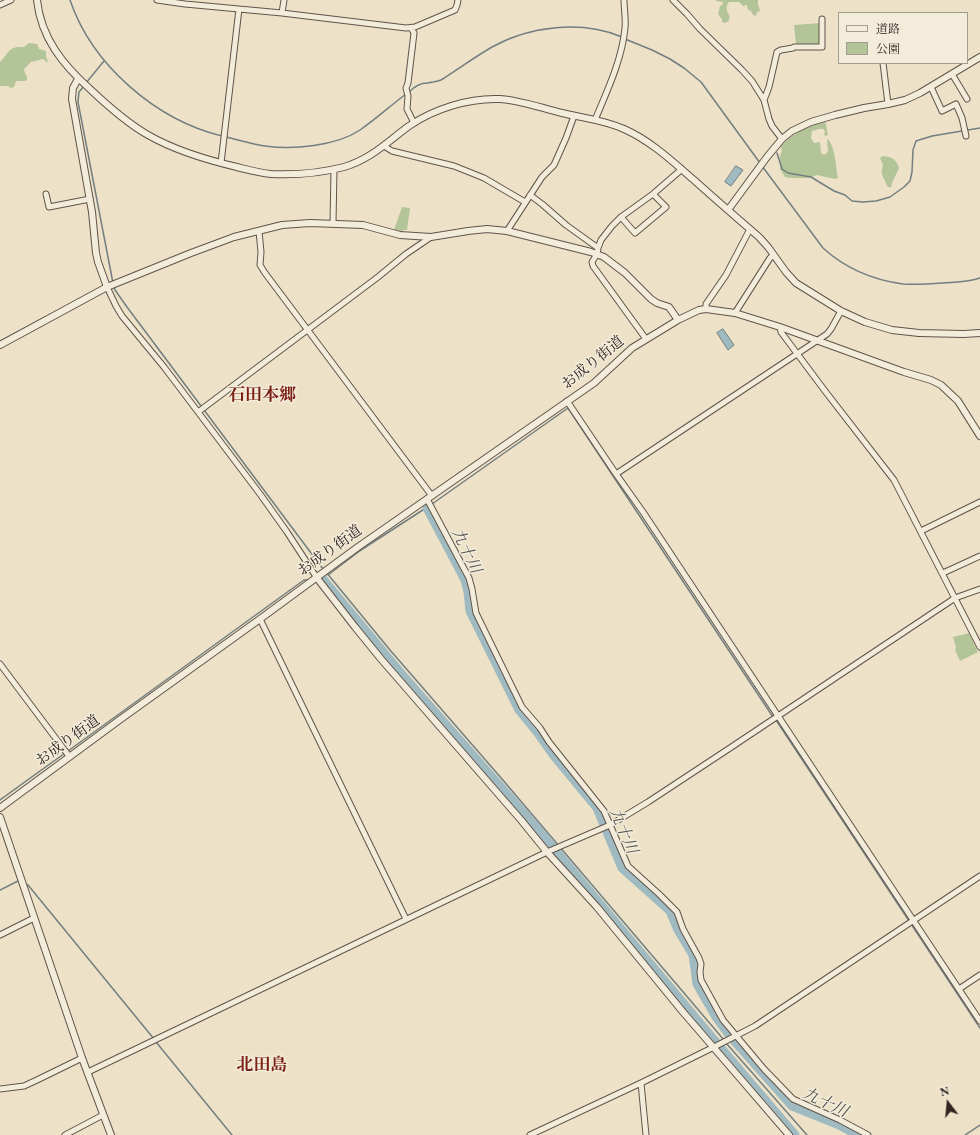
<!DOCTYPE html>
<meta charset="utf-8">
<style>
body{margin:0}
#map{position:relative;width:980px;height:1135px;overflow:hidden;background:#ede2c7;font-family:"EB Garamond","Noto Serif JP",serif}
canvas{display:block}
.legend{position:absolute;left:838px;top:12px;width:130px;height:52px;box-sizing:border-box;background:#f3ecdb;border:1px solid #a59c90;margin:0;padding:5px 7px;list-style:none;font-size:12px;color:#312520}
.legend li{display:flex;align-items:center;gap:8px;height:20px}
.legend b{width:20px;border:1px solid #a59c90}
.north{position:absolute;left:928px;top:1083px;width:40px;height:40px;-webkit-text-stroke:3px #f3ecdb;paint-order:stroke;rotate:344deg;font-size:11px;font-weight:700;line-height:16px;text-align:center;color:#312520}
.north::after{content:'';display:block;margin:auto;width:14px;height:18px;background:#312520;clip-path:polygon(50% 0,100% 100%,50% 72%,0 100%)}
</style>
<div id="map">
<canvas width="980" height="1135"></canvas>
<ul class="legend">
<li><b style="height:5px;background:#f3ecdb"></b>道路</li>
<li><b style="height:11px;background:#b4c499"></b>公園</li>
</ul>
<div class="north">N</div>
</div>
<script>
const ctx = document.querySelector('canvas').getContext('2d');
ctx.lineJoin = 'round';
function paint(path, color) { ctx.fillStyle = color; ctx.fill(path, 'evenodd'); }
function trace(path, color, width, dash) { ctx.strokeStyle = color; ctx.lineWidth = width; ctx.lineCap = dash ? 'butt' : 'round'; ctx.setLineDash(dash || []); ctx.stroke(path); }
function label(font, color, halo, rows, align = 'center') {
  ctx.font = font + ' "EB Garamond","Noto Serif JP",serif'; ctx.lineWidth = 3; ctx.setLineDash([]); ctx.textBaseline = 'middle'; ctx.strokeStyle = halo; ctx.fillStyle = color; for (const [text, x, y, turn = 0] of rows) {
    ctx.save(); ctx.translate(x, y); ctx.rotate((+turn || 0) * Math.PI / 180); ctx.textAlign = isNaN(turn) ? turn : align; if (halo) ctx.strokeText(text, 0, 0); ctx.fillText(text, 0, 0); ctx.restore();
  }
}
const green = new Path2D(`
 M715,0H758V5L759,7L760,11L757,12L756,16L753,15L751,11L748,10L747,5L743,6L739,2H729C724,8 728,12 730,17L729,18V21L725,23L722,22V19L718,14L720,6L722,5L723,2L717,1Z
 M821,23V46L796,45L794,25Z
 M29,43L37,44L39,49L46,51V56L48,63L43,59L31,62L24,69C24,73 28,76 27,80L25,81H16C14,85 16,87 11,88L8,86H0V62C10,52 8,46 24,47Z
 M823,120H825L828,135L825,136L824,134L825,132L824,129H819L812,131L811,138L814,143L820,142L821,153L824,155L828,152L827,140L828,139C836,149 835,165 838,178L835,179L817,175L808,178H791L785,177L780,169C781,162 778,158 782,151L781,147C784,142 799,131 805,128C811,125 817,124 823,120Z
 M883,156C892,157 896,159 899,168L892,183L891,188L887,186C885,177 879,176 883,165L880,158Z
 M402,207L410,208L407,230H403V232L394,230Z
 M969,633L978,652L960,661L955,650L956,648L953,637Z`);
const water = new Path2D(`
 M736,166L743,170L731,186L725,182Z
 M723,329L734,345L728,350L717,333Z`);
const stream = new Path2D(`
 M70,0C92,65 156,120 222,136
 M625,39L652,50L670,59L684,68L701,82L760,163
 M86,83L104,61
 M84,86L79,92L78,102L113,283
 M409,92C414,87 420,83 427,83C432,82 436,82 441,80C458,69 475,57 492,47C530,26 581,20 622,37
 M226,137C239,140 252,144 265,146C293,150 336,146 360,130C376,119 390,106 406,94
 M777,153L782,169L788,173L811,177L834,191L845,195L852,201L863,202L876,201L890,197L904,187L910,181L912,172L913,150L916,141L932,136L980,128
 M762,166L823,248C845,268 873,280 903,284C916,285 930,284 943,283C955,282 969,282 980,278
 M114,286L115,290L127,307L323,569
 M0,341L49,315
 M432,504L568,408L773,717
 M326,572L390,650L502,779L724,1040
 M328,575L361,550L429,506
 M776,720L980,1028
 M68,751L304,580H309
 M0,800L65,753
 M25,884L28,885L154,1039
 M0,890L18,881L19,882
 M156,1042L232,1135
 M726,1043L807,1135
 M965,1135L980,1125`);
const river = new Path2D(`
 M427,508L465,580L468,592L470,611L519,710L537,732L554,756L597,808L622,868L670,911L678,930L693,955L697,984L716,1017L730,1036L792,1106L837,1124L858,1135
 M323,579L405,678L529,819L714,1040L795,1135`);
const minor = new Path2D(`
 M157,0L185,4L282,13L406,28L415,27L455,10L457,5L458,0
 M673,0L687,14L700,29L742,70L752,81L764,100L769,119L772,126L782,139
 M0,5L11,0
 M282,13L284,0
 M411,28L414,33L408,83L406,88L408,96L407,109L414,123
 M883,63L888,104
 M952,74L967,99
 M931,87L942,111L956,104L962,118L966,136
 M764,100L769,87L777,52L781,50L793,48L794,47H822V19
 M595,120C607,91 622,60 625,28C626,19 624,9 624,0
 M384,146L392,151L454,166L484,178L525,202
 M221,163L239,9
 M46,194L49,207L90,199
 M530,195L542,204L566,225L598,248
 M621,217L635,233L666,207L653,194
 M333,223L334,169
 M259,231L261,252L260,265L265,273L432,496
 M507,231L542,177L554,165L566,138L574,116
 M107,287L116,306L122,316L164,367L260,494L287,532L317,578
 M706,309V304L726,275L750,229
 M735,313L770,258L774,255
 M780,327L781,332L825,391L894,480L980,647
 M646,339L593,266L592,262L597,254L598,248L601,240L612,226L621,217L653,194L682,169
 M567,401L616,474L643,512L980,1021
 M198,412L378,277L406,254L431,237
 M616,474L827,334L831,329L841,311
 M427,499L469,578L472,589L476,613L522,707L540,728L549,742L604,811L628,866L659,894L677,912L683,929L699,958L701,964L700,972L701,980L723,1020L764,1069L793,1099L840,1120L868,1135
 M921,531L980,502
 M943,573L980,556
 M260,619L406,919
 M0,664L69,756
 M0,935L34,918
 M959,989L980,975
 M88,1072L547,852L610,825L648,802L730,748L955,598L980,589
 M641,1083L646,1135
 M0,1089L24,1086L37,1080L82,1058
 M65,1135L103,1115
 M530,1135L641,1083L714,1047L755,1026L980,876`);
const tertiary = new Path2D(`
 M37,0C41,38 63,65 91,90C109,107 127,123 148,135C176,151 207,160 237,167C249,170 260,173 271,174C295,175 321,173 344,167C371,159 387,142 409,126C434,109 468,98 499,99C520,100 541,108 562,113C583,118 604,120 624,129C651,141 672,161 694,180C715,199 737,218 759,237L768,247L786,272L796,283L841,311L865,322L892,330L919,333L964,334L980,333
 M78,79L73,88L72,99L92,212L96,253L98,262L107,287
 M728,210L767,157L782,139L792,131L811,122L835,115L864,108L888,104L905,100L920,93L980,57
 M0,345L107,287L191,253L234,237L282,225L310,223L363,225L400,235L431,237L468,231L487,229L507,231L591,252L604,257L625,273L651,299L657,303L669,307L678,320
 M317,578L355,627L381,659L521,820L547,852L597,907L683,1012L789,1135
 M0,808L118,721L260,619L358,547L594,383L632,348L678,320L699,310L706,309L735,313L780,327L904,372L931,380L941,385L958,401L980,436
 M0,817L82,1058L111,1135`);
const streetNames = [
 ["お成り街道",593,363,-39],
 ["お成り街道",330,551,-36],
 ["お成り街道",68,741,-36]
];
const waterNames = [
 ["九十川",466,551,64],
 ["九十川",623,831,67],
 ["九十川",825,1103,25]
];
const quarterNames = [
 ["石田本郷",262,395],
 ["北田島",262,1065]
];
paint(green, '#b4c499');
paint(water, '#9fbac0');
trace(water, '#737e80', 1);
trace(stream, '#737e80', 1.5);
trace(river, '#9fbac0', 9);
trace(minor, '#60544a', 7);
trace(tertiary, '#60544a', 8);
trace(minor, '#f3ecdb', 5);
trace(tertiary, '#f3ecdb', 6);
label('15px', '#312520', '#f3ecdb', streetNames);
label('italic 16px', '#525250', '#f3ecdb', waterNames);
label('bold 17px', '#7a1f14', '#f3ecdb', quarterNames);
</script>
